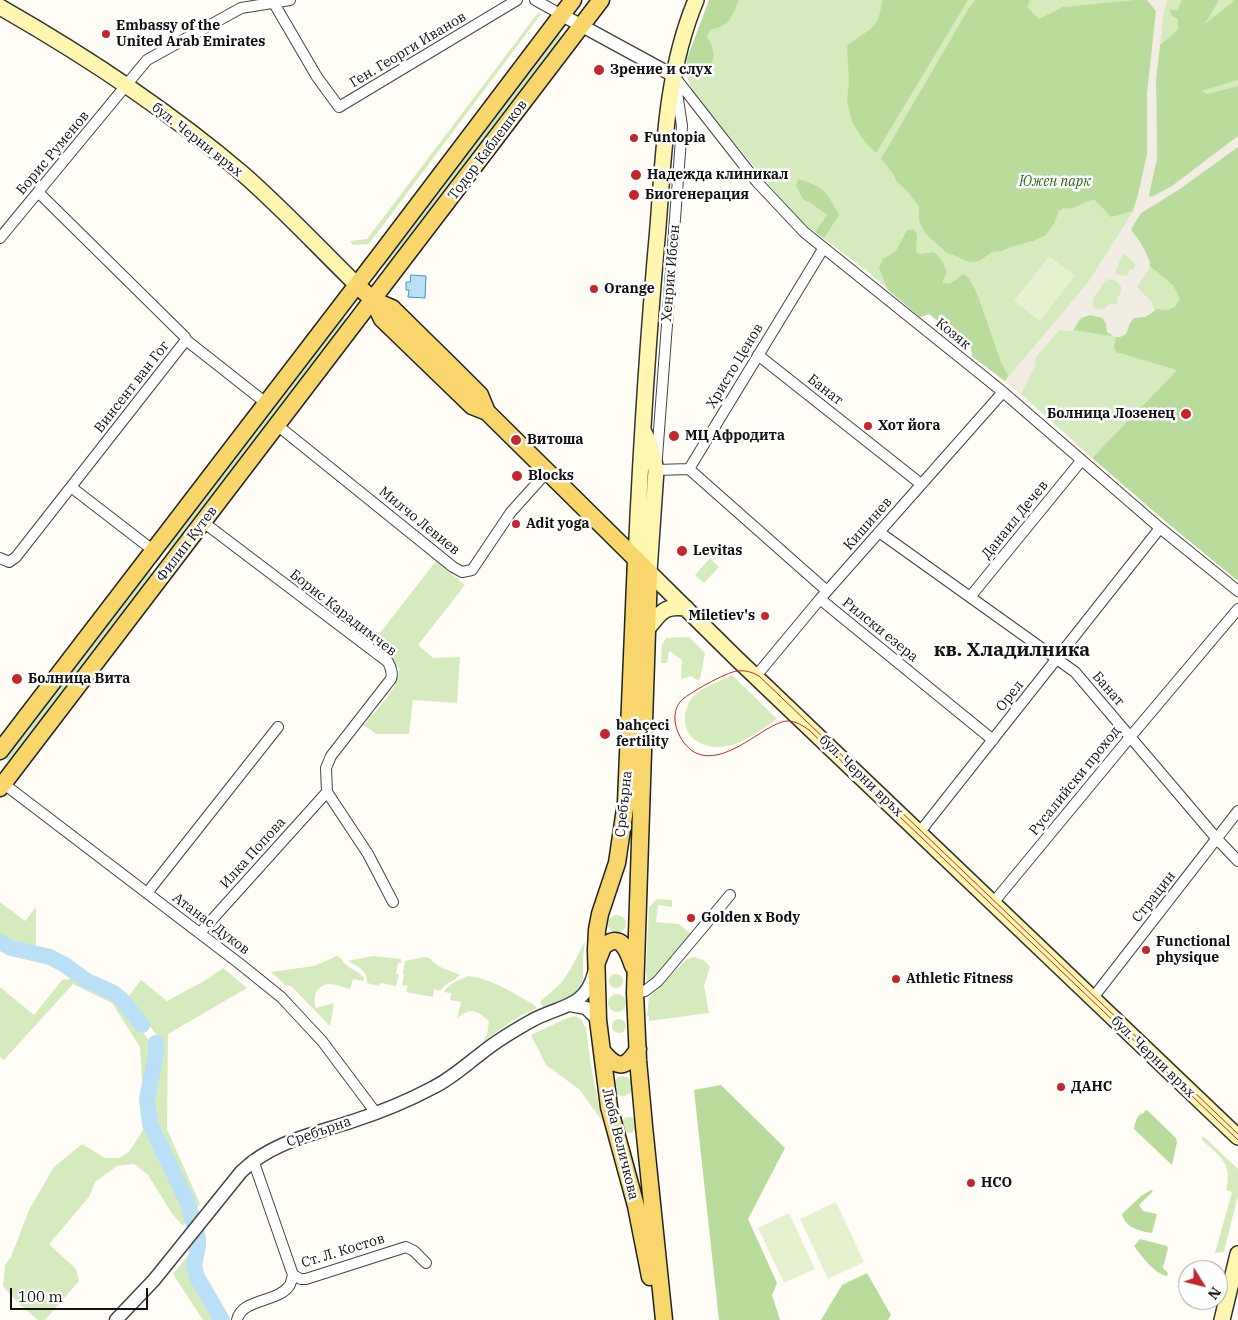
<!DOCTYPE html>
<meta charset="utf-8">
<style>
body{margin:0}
#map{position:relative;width:1238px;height:1320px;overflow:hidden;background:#fffdf5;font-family:"IBM Plex Serif",serif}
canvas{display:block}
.north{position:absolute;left:1178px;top:1260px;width:50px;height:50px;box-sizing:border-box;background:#fff;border:1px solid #a0a0a0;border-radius:50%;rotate:126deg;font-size:14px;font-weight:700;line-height:20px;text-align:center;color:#111}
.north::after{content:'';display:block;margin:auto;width:18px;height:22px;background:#c4262e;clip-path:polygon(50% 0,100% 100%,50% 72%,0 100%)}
.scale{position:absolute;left:10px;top:1288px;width:138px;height:22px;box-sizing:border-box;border:2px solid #111;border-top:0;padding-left:6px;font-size:15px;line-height:18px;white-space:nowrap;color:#111;-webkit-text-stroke:4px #fff;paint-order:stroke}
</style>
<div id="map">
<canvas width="1238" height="1320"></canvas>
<div class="north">N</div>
<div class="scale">100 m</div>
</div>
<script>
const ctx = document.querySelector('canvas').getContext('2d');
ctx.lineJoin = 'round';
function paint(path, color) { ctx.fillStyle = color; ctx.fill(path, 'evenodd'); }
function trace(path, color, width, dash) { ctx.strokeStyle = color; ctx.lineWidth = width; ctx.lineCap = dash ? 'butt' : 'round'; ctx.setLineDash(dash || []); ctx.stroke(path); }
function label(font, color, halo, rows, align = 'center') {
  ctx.font = font + ' "IBM Plex Serif",serif'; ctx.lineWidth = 5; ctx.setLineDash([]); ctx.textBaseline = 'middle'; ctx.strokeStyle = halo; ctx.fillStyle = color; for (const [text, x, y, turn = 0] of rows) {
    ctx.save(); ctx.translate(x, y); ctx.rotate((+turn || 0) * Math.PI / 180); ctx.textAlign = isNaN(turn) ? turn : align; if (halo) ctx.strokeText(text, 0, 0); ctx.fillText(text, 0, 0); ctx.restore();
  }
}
const green = new Path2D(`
 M709,0H1238V307L1092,458L1021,394L972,356L971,347L929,314L920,317L866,270L800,221L782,201L693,92L688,80L687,59Z
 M538,13L541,14L369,244L353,245L350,241L367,239Z
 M556,32L564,38L390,269L382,263Z
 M341,315L349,321L172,551L164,545Z
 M710,558L719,567L704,583L695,575Z
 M436,561L465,585L418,645L433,658L460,657L457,703L413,700L409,734H376L364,725C377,709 399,690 399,668L373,642Z
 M146,569L154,575L11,762L2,756Z
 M689,637L705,653L700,679L697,680L691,676L681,679L682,660L669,651L667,663H661L662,645L666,638Z
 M732,675L777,719C762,729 744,743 727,746C702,751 677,735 687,708C688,703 691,698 695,695C703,687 721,681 732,675Z
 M657,899L672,900V907L658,905L656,922L679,924L691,934L647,987L646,969L649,907Z
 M0,902L25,921L36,907V950L23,949L0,939Z
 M608 924a9 9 0 1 1 18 0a9 9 0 1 1-18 0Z
 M585,941L583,957V977L580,990L575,995L543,1007L540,1002L562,982L570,970Z
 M337,956C342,958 342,961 346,965C352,970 359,971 364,978L363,981L353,979L350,989C344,988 337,984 330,984C317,984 312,997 316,1008L334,1003L330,1026L291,986L285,985L271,972L314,966Z
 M373,956L401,959V963H398L396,974H399L396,986L380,983L379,986L367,983C368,970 358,967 348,961Z
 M424,957L429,958L438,966L460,975C454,982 446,982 440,991L434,989L433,997L406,992L408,986L402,985L404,975L403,974L405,961Z
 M694,957L705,961L710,967L704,986L709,1013L649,1021V1016H647L649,998L686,960Z
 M223,968L247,988L168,1034L167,1129L200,1204L194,1212L159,1136L153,1101L162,1054L161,1041L128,997L141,980L167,1001L206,980Z
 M609 981a7 7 0 1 1 14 0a7 7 0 1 1-14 0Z
 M469,976C492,979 513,993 533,1004L537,1008C516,1017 499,1029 482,1043L487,1035L489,1021C477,1010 469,1007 457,1019L461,1002L450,1000L451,993L444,992C448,984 460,979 469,976Z
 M76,978L115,997L152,1044L154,1058L145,1097L146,1119L154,1144L189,1218L183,1226L173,1215L148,1175L134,1164L117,1166L95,1182L89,1197L49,1244L76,1269L79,1281L45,1320H38L19,1304L3,1286L5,1265L11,1257L29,1210L54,1167L82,1144L105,1158H119L129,1152L145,1127L140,1047L112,1003L73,984L4,1060L0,1057V987L34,1015L62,980Z
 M608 1003a9 9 0 1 1 18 0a9 9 0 1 1-18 0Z
 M574,1016L581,1019L586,1028L591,1066L602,1121L580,1090L546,1065L531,1035L565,1019Z
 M612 1026a7 7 0 1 1 14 0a7 7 0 1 1-14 0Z
 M613 1086a10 10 0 1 1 20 0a10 10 0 1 1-20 0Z
 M621 1125a8 8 0 1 1 16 0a8 8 0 1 1-16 0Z
 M1203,1136L1238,1169V1195L1224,1252L1215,1253L1232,1192L1226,1190C1233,1164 1220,1156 1202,1140Z
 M202,1238L200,1275L228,1320H203L173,1274Z`);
const forest = new Path2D(`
 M709,0H739C731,18 731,25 710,30L707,37C717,54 715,59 706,76H699L686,69L687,59Z
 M882,0H968L876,153L864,141L852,122L847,100L849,82L847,46C867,28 879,33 882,0Z
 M975,0H1030L1027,7L1039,19L1063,7L1136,0H1147L1156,11L1147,95V154L1145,170L1133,211L1111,217L1095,200C1084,200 1075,211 1064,208L1059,211L1054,224L1046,235L1033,241L1010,247L1002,251L992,252L979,261L969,262L946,252L926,234L919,221V207L908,192L897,182L892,172L881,159L969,8Z
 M1182,0H1219L1205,24L1235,0H1238V80L1201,91L1207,94L1238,86V136L1172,186L1150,197L1149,195L1157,158L1156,79L1160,45L1178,30V19L1172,16L1170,9L1177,11Z
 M1238,147V581L1165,521L1092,458L1177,370L1116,352L1114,347L1116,337H1120L1134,318L1149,315L1157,309L1168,310L1175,307L1180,299L1173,285L1150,266L1146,252L1136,236L1131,230L1141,213Z
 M798,179C825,187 826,191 839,215L824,238L815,232L827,215L811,203L803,199L796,186Z
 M914,229L917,235L916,253L921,254L934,252L943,262L947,272L942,283L950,284L963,274L969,278L978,296L1001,362L1008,376L1005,381L972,356L971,347L929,314L920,317L888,290L879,268L883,259L896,251L907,230Z
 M1090,315L1103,318L1106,324L1107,332L1112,336L1073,330L1081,318Z
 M721,1085L785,1148L748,1219L777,1283L772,1295L780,1320H811H719L694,1090Z
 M1145,1110L1148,1111L1176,1138L1177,1142L1172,1165L1134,1129C1135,1122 1137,1114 1144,1113Z
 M1151,1190L1153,1191L1139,1205L1143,1211L1157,1214L1152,1233C1140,1231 1125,1228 1122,1214L1141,1196Z
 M1140,1239L1167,1246L1168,1248L1163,1268L1168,1273L1167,1276C1153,1273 1142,1256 1134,1246Z
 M867,1273L891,1315L888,1320H821L842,1285Z`);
const pitch = new Path2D(`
 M1049,256L1075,276L1040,321L1014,301Z
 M836,1202L864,1262L828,1279L800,1219Z
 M789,1213L815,1269L784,1283L758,1228Z`);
const plaza = new Path2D(`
 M1147,0H1167L1164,12L1156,79L1157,158L1149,194L1150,197H1153L1172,186L1238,136V147L1180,189L1141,213L1132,227L1131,230L1140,242L1150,262L1149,269L1137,287L1152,302L1154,311L1145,317L1134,318L1130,323L1126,334L1120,337H1116L1107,332L1106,324L1103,318L1090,315L1081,318L1073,330L1070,331L1059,330L1036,357L1035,366L1021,394L1005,381L1089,281L1124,226L1133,211L1138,195L1147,154V95L1156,11ZM1125,254L1136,265L1134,269L1129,270L1128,275L1126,276L1116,274V271L1122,255ZM1110,279L1116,281L1121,286V292L1117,299V304H1109L1103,310L1097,309L1093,306V299L1105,281Z`);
const water = new Path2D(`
 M411,275L426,276L425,298L408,297L409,290H406V282H410Z`);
const river = new Path2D(`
 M0,942L11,948L50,957L65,965L87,981L114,993L122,1000L142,1025
 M156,1043V1054L147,1099L150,1124L187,1201L198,1238V1246L194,1266L197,1277L222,1320`);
const minor = new Path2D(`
 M272,0L317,77L339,107L517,0
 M535,0L562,15
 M674,76L757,182L804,232L1003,392L1160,528L1238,591
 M676,86L682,126L656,470L689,469
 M38,192L185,337L186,340L266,403
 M0,238L147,60L241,8L290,0
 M758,355L921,484
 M277,425L453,567L462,572L472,570L511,512L547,472
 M689,469L823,249
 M689,469L827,591
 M71,487L154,551
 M203,522L388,662C391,668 393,673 391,679L331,756L326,768L327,792L368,854L393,902
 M879,532L1075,672L1217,839L1238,861
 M0,558L9,562L16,557L186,340
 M970,597L1081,461
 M820,599L993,740
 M756,676L820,599L1003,392
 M0,781L240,964L281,997L322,1041L376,1113
 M919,833L1160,528
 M147,893L278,727
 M993,903L1131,736L1238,609
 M200,933L327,792
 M635,993L645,991L658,981L730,895
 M1092,999L1238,811
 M293,1275L301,1279H306L406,1247L414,1251L426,1263
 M237,1320C242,1298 277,1303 289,1286C291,1284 292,1278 293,1275L253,1160`);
const tertiary = new Path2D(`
 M562,15L674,76
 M570,1005L586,1008L598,1020
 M116,1320L154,1280L241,1172C271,1142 314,1134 353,1121C381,1112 408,1101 434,1087C452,1078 467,1064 483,1052C498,1040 515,1030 531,1021C559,1005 585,1009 594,973`);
const secondary = new Path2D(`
 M0,7C84,55 169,111 243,174C283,209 319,248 357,285
 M643,430L650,445L656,470L649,572L736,658L1238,1137
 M636,559C641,448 648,337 658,227C664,150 666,72 696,0
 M647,629C661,613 663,605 686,608
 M1222,1320L1238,1254`);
const primary = new Path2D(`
 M357,285L373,300L382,319L472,406L487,412L649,572L635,993L638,1060L644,1126L664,1320
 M373,300L392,308L452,367L480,395L487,412
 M636,559L626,802L617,863L600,914L597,930L596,950L598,1020L609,1107L636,1206L650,1277
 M0,751L379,256L573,0
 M0,788L601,0
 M597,962L603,947C621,931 628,951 633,966
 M603,1052C618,1070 626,1068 638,1049`);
const tram = new Path2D(`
 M1238,1134L759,676C752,672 745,670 737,671C727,672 686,694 680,702C668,717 679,743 694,752C717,765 747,741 767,729C773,726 781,721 788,721C796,721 803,726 809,730L1238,1140`);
const markers = [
 [106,34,5,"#c4262e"],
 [599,70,6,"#c4262e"],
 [634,138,5,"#c4262e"],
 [636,175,6,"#c4262e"],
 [634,195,6,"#c4262e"],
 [594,289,5,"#c4262e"],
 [1186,414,6,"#c4262e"],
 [868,426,5,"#c4262e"],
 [674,436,6,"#c4262e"],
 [516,440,6,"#c4262e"],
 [517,476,6,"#c4262e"],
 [516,524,5,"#c4262e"],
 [682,551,6,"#c4262e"],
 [765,616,5,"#c4262e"],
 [17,679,6,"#c4262e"],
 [605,734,6,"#c4262e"],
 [691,918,5,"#c4262e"],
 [1146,950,5,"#c4262e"],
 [896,979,5,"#c4262e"],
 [1061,1087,5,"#c4262e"],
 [971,1183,5,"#c4262e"]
];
const poiNames = [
 ["Embassy of the",116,26],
 ["United Arab Emirates",116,42],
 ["Зрение и слух",610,70],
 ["Funtopia",644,138],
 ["Надежда клиникал",647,175],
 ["Биогенерация",645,195],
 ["Orange",604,289],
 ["Болница Лозенец",1175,414,"right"],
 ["Хот йога",878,426],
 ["МЦ Афродита",685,436],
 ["Витоша",527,440],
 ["Blocks",528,476],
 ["Adit yoga",526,524],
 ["Levitas",693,551],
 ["Miletiev's",755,616,"right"],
 ["Болница Вита",28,679],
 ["bahçeci",616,726],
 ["fertility",616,742],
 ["Golden x Body",701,918],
 ["Functional",1156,942],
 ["physique",1156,958],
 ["Athletic Fitness",906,979],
 ["ДАНС",1071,1087],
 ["НСО",981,1183]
];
const streetNames = [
 ["Ген. Георги Иванов",408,50,-31],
 ["бул. Черни връх",197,140,38],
 ["Тодор Каблешков",488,150,-53],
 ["Борис Руменов",53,153,-50],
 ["Хенрик Ибсен",671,273,-85],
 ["Козяк",953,334,39],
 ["Христо Ценов",735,366,-59],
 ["Винсент ван Гог",132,387,-52],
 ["Банат",825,390,38],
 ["Данаил Дечев",1015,520,-51],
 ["Милчо Левиев",419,521,39],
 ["Кишинев",868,524,-49],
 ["Филип Кутев",187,544,-53],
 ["Борис Карадимчев",343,613,38],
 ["Рилски езера",880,630,39],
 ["Банат",1108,689,49],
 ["Орел",1010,696,-52],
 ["бул. Черни връх",861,776,44],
 ["Русалийски проход",1075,781,-51],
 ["Сребърна",624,804,-84],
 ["Илка Попова",253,853,-48],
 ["Страцин",1154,897,-52],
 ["Атанас Дуков",211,924,37],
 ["бул. Черни връх",1153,1057,44],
 ["Сребърна",319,1132,-19],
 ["Люба Величкова",620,1144,76],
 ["Ст. Л. Костов",343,1251,-17]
];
const parkNames = [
 ["Южен парк",1055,182]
];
const districtNames = [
 ["кв. Хладилника",1012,651]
];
paint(green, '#d5ebbd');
paint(forest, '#b9dc9c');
paint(pitch, '#e6f2cf');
paint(plaza, '#f1ede2');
paint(water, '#b9e0f7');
trace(water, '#3f96cf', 1);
trace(river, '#b9e0f7', 16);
trace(minor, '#444', 12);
trace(tertiary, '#444', 15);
trace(secondary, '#333', 18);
trace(primary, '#222', 19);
trace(minor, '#fff', 10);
trace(tertiary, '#fff', 12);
trace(secondary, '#fff6b0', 15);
trace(primary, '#f9d66b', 16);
trace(tram, '#c4262e', 1);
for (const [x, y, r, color] of markers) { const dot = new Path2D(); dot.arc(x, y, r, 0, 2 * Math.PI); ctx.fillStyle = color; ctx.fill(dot); trace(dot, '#fff', 2); }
label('bold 14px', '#111', '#fff', poiNames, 'left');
label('14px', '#111', '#fff', streetNames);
label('italic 14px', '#2f6b1f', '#fff', parkNames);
label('bold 19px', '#111', '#fff', districtNames);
</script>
